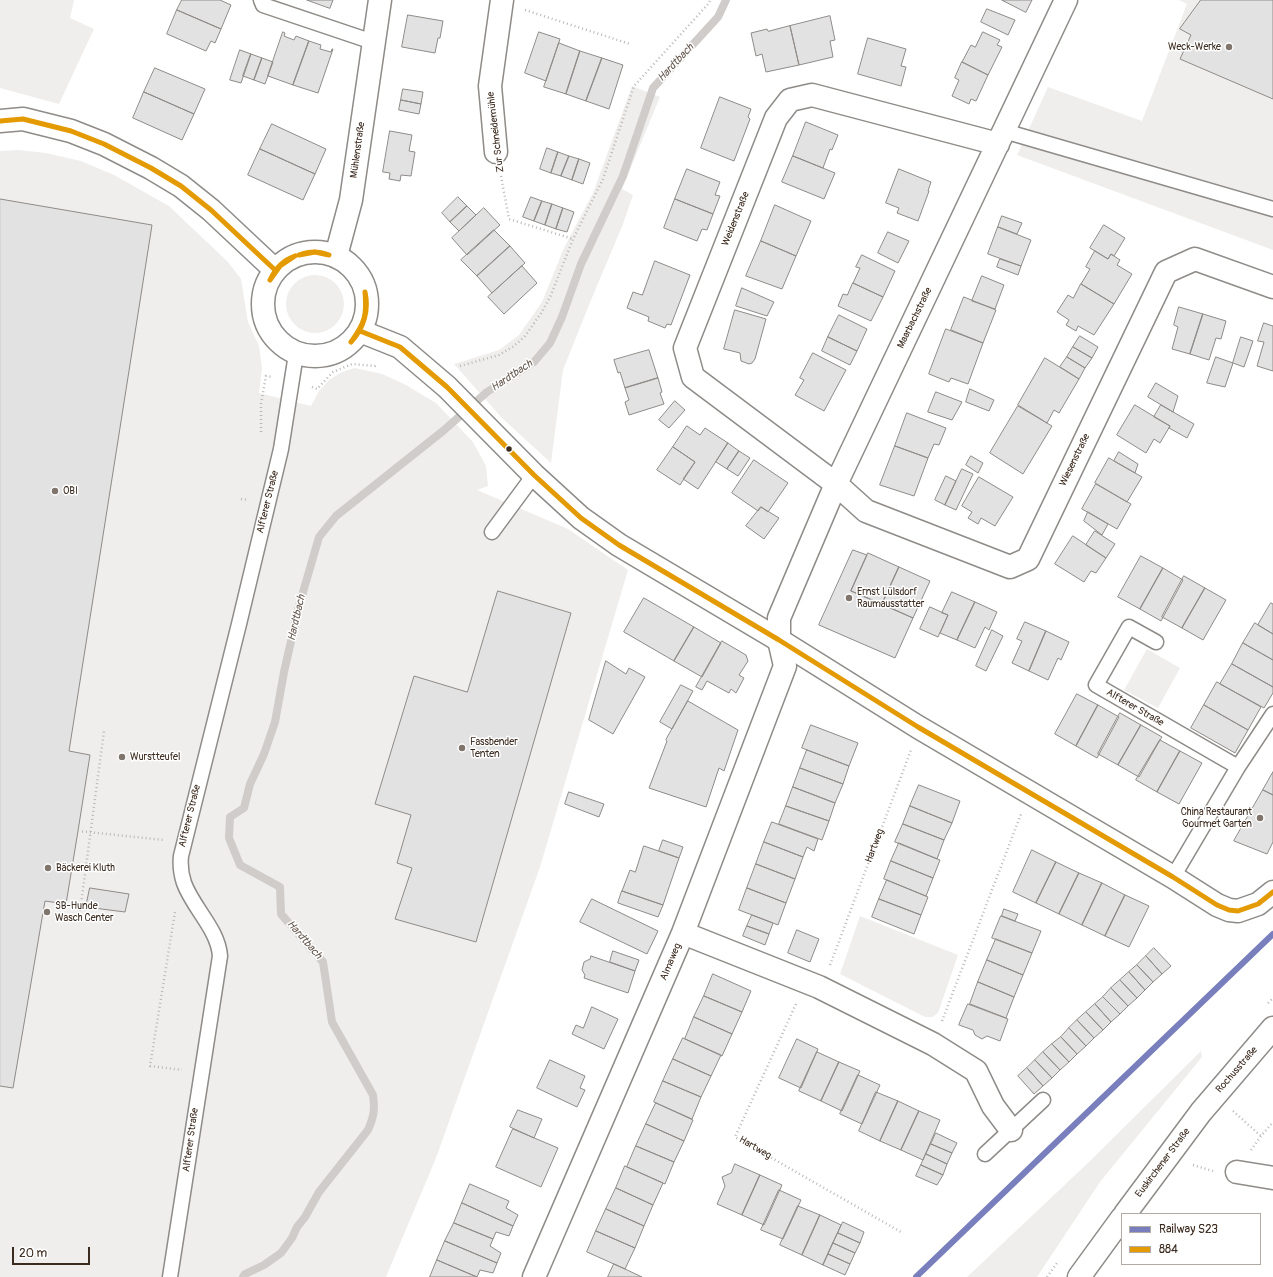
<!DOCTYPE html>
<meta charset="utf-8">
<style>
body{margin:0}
#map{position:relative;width:1273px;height:1277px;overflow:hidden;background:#fff;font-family:Pangolin,sans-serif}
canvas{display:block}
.legend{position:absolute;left:1121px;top:1213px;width:140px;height:52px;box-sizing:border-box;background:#fff;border:1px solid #b1aaa5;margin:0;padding:5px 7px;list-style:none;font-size:12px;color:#3b2a1e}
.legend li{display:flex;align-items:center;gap:8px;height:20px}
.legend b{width:20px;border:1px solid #b1aaa5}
.scale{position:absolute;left:12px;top:1247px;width:78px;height:18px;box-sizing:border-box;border:2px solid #3b2a1e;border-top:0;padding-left:5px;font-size:12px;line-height:14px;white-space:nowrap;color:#3b2a1e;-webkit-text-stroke:3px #fff;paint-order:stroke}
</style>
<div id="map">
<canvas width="1273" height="1277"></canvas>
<ul class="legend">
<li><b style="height:5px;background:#787fbc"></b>Railway S23</li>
<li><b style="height:5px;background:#e49a03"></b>884</li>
</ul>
<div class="scale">20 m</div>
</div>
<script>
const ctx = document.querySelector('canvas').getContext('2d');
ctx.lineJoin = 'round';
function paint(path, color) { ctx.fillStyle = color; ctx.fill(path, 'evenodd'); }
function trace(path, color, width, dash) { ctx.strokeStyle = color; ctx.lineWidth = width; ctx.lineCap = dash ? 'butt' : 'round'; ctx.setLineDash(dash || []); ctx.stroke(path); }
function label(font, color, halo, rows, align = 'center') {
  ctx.font = font + ' Pangolin,sans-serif'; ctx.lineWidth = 3; ctx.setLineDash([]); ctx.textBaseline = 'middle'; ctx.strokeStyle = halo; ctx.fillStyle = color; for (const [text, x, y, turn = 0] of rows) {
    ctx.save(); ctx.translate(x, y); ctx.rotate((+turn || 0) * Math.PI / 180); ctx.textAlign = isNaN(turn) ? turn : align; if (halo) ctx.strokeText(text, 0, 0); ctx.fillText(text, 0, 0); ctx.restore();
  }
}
const built = new Path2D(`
 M0,0H74L70,18L94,29L59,104L0,88Z
 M1179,0H1273V250L1017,155L1048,87L1142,121L1187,4Z
 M632,86L660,97L622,189L633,195L623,224L589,305L563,370L551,463L502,418L454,364L499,350L519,335L542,302L564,248L593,193Z
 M18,150L46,153L81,161L114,175L169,206L228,262L241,279L248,322L259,346L262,368L259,393L311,406L319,391L329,380L342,372L355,368L382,374L406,385L436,403L473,442L486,466L488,486L477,490L568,529L628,570L540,867L436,1158L386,1277H0V151Z
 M286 304a29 29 0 1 1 58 0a29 29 0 1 1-58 0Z
 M1147,649L1180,668L1158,708L1124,690Z
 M860,916L958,955L938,1013L932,1017H925L840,974Z
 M1201,1051L1202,1057L1100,1182L1037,1277H967L1089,1162Z`);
const stream = new Path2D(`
 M243,1277L245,1274L264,1265L281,1253L292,1238L297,1227L305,1217L319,1192L368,1130C374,1116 375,1110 373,1095L332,1022L323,962L281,914L280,887L240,865L229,838L230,817L244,808L250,784L264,754L275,722L284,672L299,606L319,537L336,516L443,431L487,392L534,362L550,343L562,317L581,264L623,176L653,88L718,17L726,0`);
const building = new Path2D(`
 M182,0H220L231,5L221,29L177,10Z
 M307,0H333L330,8Z
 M1002,0H1032L1026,12Z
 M1201,0H1273V99L1180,59L1191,35L1180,29Z
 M987,9L1015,20L1008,35L981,22Z
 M177,10L221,29L215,43L211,41L206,51L167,34Z
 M408,15L443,21L440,38H438L435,53L402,47Z
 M830,16L835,40L830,41L833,57L799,65L790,26Z
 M790,26L799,65L766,72L762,54L756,56L751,33L767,29L768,31Z
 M283,32L285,33L284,36L294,40L296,36L309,41L293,85L268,76Z
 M539,32L560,39L546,81L525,73Z
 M983,32L1000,40L997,45L1002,47L988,75L962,62L971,45L975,47Z
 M868,38L906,49L901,66L906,67L901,86L858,74Z
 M309,41L321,45L320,49L331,52L332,49H333L318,93L293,85Z
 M559,43L580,51L566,94L544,87Z
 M240,50L251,54L241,83L230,80Z
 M580,51L602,58L586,101L566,94Z
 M251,54L262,58L254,80L243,76Z
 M262,58L273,62L265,84L254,80Z
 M602,58L623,65L609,109L586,101Z
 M962,62L988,75L976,101L971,99L969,104L952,96L959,80L955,78Z
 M155,68L205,89L194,114L144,92Z
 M403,89L423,92L421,104L401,100Z
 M144,92L194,114L182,140L133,118Z
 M720,97L751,109L748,117L750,119L734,161L701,148Z
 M401,100L421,104L419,114L399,110Z
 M806,122L838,135L832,150L830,149L823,168L793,156Z
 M272,124L326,149L315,174L260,149Z
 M390,131L412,135L409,151L415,152L411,176L401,175L400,181L389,179L390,173L383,172Z
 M547,148L558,152L551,173L540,169Z
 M260,149L315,174L303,200L248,175Z
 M558,152L569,156L561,176L551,173Z
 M569,156L579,159L572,180L561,176Z
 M793,156L835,173L824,199L782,182Z
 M579,159L590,163L583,184L572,180Z
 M687,169L720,182L715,195L720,196L713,214L675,199Z
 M899,169L931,182L928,191H929L918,221L897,213L899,208L886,203Z
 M458,197L467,206L450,222L442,213Z
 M531,197L542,201L534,221L523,217Z
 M0,199L152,225L69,751L90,755L78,831L66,904L45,901L13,1088L0,1086Z
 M675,199L713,214L707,230L702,229L697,241L664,228Z
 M542,201L552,204L545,225L534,221Z
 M552,204L563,208L556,229L545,225Z
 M775,205L811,221L796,256L761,241Z
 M467,206L476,215L459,231L450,222Z
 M484,208L500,225L467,255L452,238Z
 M563,208L574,212L567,232L556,229Z
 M1002,216L1022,223L1017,234L998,227Z
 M1104,225L1125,238L1114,256L1111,254L1108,259L1090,248Z
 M998,227L1031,240L1021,266L988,254Z
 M494,230L510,246L477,276L461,260Z
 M888,232L909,241L898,263L878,253Z
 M761,241L796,256L782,289L746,276Z
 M510,246L525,263L492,293L477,276Z
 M1095,251L1108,259L1111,254L1120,260L1117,265L1132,274L1114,304L1081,284L1090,269L1086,267Z
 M862,255L895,271L883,297L853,283L860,268L856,267Z
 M1000,259L1021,266L1018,275L997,267Z
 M655,261L690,275L671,325L667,324L665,328L648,321L649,317L627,308L633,292L642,295Z
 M522,266L537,283L504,314L488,297Z
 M982,276L1004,285L995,309L972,301Z
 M853,283L883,297L871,321L838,306L843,294L847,295Z
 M1081,284L1114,304L1094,335L1078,326L1076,331L1066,325L1069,320L1057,312L1068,295L1073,298Z
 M742,288L774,302L767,316L736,306Z
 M964,297L996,310L983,343L951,330Z
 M1179,307L1203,314L1190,354L1172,349L1178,327L1174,325Z
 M735,310L766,319L755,359L752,363L749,364L741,361L740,353L724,349Z
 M1203,314L1226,321L1221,339L1216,338L1209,360L1190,354Z
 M839,315L867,329L857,351L828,337Z
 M1264,323L1273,326V371L1257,366L1264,342L1258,341Z
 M946,329L983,343L968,384L951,378L949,382L929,374Z
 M1080,336L1098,347L1092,358L1073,347Z
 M828,337L857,351L850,365L822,351Z
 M1241,337L1253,341L1244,367L1233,363Z
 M1073,347L1092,358L1085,368L1067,357Z
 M649,350L658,378L625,388L620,372L618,373L614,360Z
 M813,353L846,370L824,411L795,395L804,380L800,378Z
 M1067,357L1085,368L1079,379L1060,367Z
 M1216,357L1233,363L1225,387L1207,383Z
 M1045,358L1079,379L1059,413L1054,410L1047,423L1018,405Z
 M658,378L662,392L660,393L664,404L629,415L625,402L629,400L625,388Z
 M1156,383L1178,396L1173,412L1148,397Z
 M970,389L994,400L989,411L966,402Z
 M936,392L962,402L952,420L928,412Z
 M675,401L685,410L669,428L659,420Z
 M1135,405L1170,426L1160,443L1154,439L1146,453L1117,435Z
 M1161,405L1194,424L1187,438L1169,428L1170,426L1154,417Z
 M1018,406L1052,426L1023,474L990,453Z
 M907,413L946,428L939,445L934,444L928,458L895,446Z
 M687,426L700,435L705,428L728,443L698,489L683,479L695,462L673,447Z
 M728,443L739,451L727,469L716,462Z
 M895,446L928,458L914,496L880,485Z
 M673,447L695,462L680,485L657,470Z
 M739,451L750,458L738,476L727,469Z
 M1119,452L1138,464L1135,473L1114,461Z
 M971,456L983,463L978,473L966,465Z
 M1109,458L1142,477L1127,502L1095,483Z
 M754,460L788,483L768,512L761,507L758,511L732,493Z
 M962,469L973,474L956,510L945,505Z
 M946,476L956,481L945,505L935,500Z
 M979,477L1013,497L995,526L981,518L978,524L968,518L972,512L962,506Z
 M1096,484L1131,504L1117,529L1082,509Z
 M761,507L779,518L764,539L746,526Z
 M1088,512L1108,524L1102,535L1084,521Z
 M1095,531L1115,544L1106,558L1086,545Z
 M1073,536L1106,558L1096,573L1091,571L1084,582L1055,564Z
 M853,550L867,555L851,591L913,618L895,658L819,625Z
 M868,553L899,567L882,604L851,591Z
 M1141,556L1163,568L1140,609L1118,597Z
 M899,567L930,581L913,618L882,604Z
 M1163,568L1183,580L1161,621L1140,609Z
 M1184,576L1205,588L1182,628L1162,617Z
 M1205,588L1226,600L1203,640L1182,628Z
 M498,591L571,613L476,942L395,919L412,868L397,863L411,815L375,804L414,676L467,692Z
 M952,592L975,602L957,640L940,633L948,615L942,613Z
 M644,598L694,627L674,661L624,632Z
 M975,602L997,612L989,630L985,627L975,648L957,640Z
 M1271,603L1273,604V634L1258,625Z
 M930,607L948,615L938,637L920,629Z
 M1025,622L1046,631L1029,671L1012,663L1022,641L1017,639Z
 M1255,623L1273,634V660L1243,643Z
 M694,627L721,643L702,677L674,661Z
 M992,630L1003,636L986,671L976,666Z
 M1046,631L1069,642L1061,660L1058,658L1048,680L1029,671Z
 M722,641L746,655L748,661L739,675L744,678L736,693L731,689L729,693L707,681L702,690L696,687Z
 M1243,643L1273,660V687L1232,664Z
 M606,661L626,674L629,668L645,677L613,734L589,720Z
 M1232,664L1273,687V693L1264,708L1220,684Z
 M1217,682L1261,707L1248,730L1204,705Z
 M681,685L693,691L672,729L660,722Z
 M1077,694L1098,705L1076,746L1055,734Z
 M688,701L738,730L724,771L719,768L706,807L649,788L667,741L666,740Z
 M1098,705L1119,717L1097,758L1076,746Z
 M1204,705L1248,730L1235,753L1191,728Z
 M1120,713L1141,725L1118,765L1098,754Z
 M811,725L858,743L849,766L802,748Z
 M1141,725L1162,737L1160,740L1139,777L1118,765Z
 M1160,740L1180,751L1157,792L1136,780Z
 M807,750L849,766L843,784L800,768Z
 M1180,751L1202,763L1179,804L1157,792Z
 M800,768L843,784L835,803L793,787Z
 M1273,772V795L1263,790Z
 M919,785L960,801L952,823L910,806Z
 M793,787L835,803L829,821L786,806Z
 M1263,790L1273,795V842L1267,854L1234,841Z
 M569,792L604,804L599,817L565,804Z
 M786,806L829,821L822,840L779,824Z
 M910,806L952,823L944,840L903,824Z
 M772,822L818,839L814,851L807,847L803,857L764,842Z
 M903,824L944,840L937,859L895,842Z
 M663,840L683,847L679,858L659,851Z
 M764,842L803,857L795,879L756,864Z
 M899,843L940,860L933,878L891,861Z
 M644,846L679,858L663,905L622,891L630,870L635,872Z
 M1032,850L1056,862L1036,903L1013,892Z
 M891,861L933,878L926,896L884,879Z
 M1056,862L1079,873L1059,914L1036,903Z
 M756,864L795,879L786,903L747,888Z
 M1079,873L1102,883L1082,925L1059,914Z
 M887,880L928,897L921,915L879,899Z
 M1102,883L1125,895L1105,936L1082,925Z
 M90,888L129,894L125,912L86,907Z
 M747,888L786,903L778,925L739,910Z
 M622,891L663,905L658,917L618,903Z
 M1125,895L1149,906L1129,947L1105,936Z
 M592,899L658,931L647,954L580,922Z
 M879,899L921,915L914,934L872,917Z
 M1004,909L1018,914L1015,921L1002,916Z
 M752,915L773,923L769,934L747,926Z
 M1001,916L1041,931L1032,953L992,938Z
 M747,926L769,934L765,945L743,936Z
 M797,930L819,939L810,962L788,953Z
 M996,939L1032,953L1023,975L987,960Z
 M1154,948L1171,966L1162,974L1146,956Z
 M613,951L639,960L635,971L610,962Z
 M591,956L635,971L628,993L584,978L585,975L582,970L584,962L590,959Z
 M1146,956L1162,974L1153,982L1137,965Z
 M987,960L1023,975L1014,997L978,982Z
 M1137,965L1153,982L1145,990L1129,972Z
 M1129,972L1145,990L1137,998L1120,980Z
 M713,974L751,991L742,1012L704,996Z
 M1120,980L1137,998L1128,1006L1111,988Z
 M978,982L1014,997L1006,1018L970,1004Z
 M1111,988L1128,1006L1120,1014L1103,997Z
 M704,996L742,1012L732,1034L694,1017Z
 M1103,997L1120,1014L1111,1022L1095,1004Z
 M968,1004L1008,1019L1000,1041L987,1036L982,1039L975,1035L973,1030L959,1025Z
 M1095,1004L1111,1022L1103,1030L1086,1012Z
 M592,1007L618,1019L604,1049L572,1034L576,1025L583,1028Z
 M1086,1012L1103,1030L1094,1038L1077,1020Z
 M694,1017L732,1034L722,1056L685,1039Z
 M1077,1020L1094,1038L1086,1046L1069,1028Z
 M1069,1028L1086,1046L1077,1054L1061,1037Z
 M1061,1037L1077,1054L1069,1062L1052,1044Z
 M683,1038L721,1055L711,1076L673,1059Z
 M797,1039L818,1049L801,1088L779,1078Z
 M1052,1044L1069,1062L1060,1070L1043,1052Z
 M817,1052L839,1062L821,1101L799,1091Z
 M1043,1052L1060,1070L1052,1078L1035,1060Z
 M673,1059L711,1076L701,1097L663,1081Z
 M550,1060L585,1076L580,1088L585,1090L577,1107L537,1088Z
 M1035,1060L1052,1078L1043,1086L1027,1068Z
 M839,1062L860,1071L842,1111L821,1101Z
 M1027,1068L1043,1086L1034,1094L1018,1076Z
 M858,1075L880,1085L862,1124L840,1114Z
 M663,1081L701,1097L692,1119L654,1102Z
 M876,1092L898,1101L880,1141L859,1131Z
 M898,1101L919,1111L901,1150L880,1141Z
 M656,1103L693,1120L684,1141L646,1124Z
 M518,1110L542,1119L534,1138L510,1127Z
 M919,1111L940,1120L923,1160L901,1150Z
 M646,1124L684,1141L674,1162L636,1146Z
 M513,1129L558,1148L541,1187L496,1167Z
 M936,1133L957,1143L952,1153L931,1144Z
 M931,1144L952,1153L947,1164L926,1154Z
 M636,1146L674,1162L665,1184L627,1167Z
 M926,1154L947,1164L943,1175L921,1165Z
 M735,1164L760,1175L742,1215L717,1204L725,1186L722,1177L731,1173Z
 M921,1165L943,1175L937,1185L916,1176Z
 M625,1166L663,1183L653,1205L616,1188Z
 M760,1175L782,1185L764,1225L742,1215Z
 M470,1184L509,1201L506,1208L518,1215L513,1226L462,1203Z
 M616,1188L653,1205L644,1226L606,1209Z
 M779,1190L801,1200L783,1239L761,1230Z
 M462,1203L513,1226L509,1236L496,1232L493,1239L454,1223Z
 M798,1206L820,1215L802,1255L780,1245Z
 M606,1209L644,1226L635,1248L596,1231Z
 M820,1215L841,1225L823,1265L802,1255Z
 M843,1222L864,1232L860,1243L838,1233Z
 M454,1223L493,1239L490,1246L501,1253L497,1263L445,1241Z
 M596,1231L635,1248L625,1269L587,1252Z
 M838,1233L860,1243L855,1253L833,1243Z
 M445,1241L497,1263L493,1273L480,1270L477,1277L437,1260Z
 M833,1243L855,1253L850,1264L828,1254Z
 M828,1254L850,1264L845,1275L823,1265Z
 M437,1260L477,1277H430Z
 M614,1264L625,1269L642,1277H608Z`);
const path = new Path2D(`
 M525,10L630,44
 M501,176L509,219L573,239
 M460,366L499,355L514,346L525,336L542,312L551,295L573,239L603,179L634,86L709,3L710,0
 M312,387L317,389L333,372L352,364L375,366L376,364
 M261,432V404L266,376L272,377
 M241,499L249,500
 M78,831L164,840
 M175,912L150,1066L182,1070
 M79,919L104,731
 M830,965L911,750
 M1268,1003L1273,998
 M796,1004L735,1137L901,1232
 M942,1021L1021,814
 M1233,1111L1261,1136
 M1251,1150L1261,1136L1273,1122
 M1193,1165L1213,1171
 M1047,1277L1057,1263`);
const lane = new Path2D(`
 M261,0L263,5L373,42
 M1004,131L1273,209
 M492,532L534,475
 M1156,642L1129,627L1096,685L1238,767
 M1173,877L1238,767L1273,714
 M985,1154L1043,1100
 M170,1277L220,956C218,929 193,908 184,883C181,874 180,865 181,856L239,624L281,449L296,354`);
const street = new Path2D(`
 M998,144L812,95L790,100L776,118L685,348L693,377L836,484L866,511L1010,567L1028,559L1166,272L1195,259L1273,287
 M496,152L490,86L502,0
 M336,256L351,200L380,0
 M683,933L819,987L933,1044L976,1071L993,1106L1011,1130
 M1237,1172L1273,1178
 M534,1277L683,933L785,666L779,640V618L836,484L1066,0`);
const secondary = new Path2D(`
 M0,121L23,119L71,131L104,144L151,168L181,186L211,210L275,270
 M263 304a52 52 0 1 1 104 0a52 52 0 1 1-104 0Z
 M360,331L400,347L447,387L534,475L581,518L619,545L779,640L918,727L1173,877L1217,905L1229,910L1238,911L1258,904L1273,892`);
const primary = new Path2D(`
 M1125,1214L1201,1112L1273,1028
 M1079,1277L1122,1218`);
const bus1 = new Path2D(`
 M0,121L23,119L71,131L104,144L151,168L181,186L211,210L275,270
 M299,255C310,251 318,251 329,255
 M299,255L315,252L329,255
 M270,280C275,269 283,260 295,256
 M270,280L280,266L295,256
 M360,331L400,347L447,387L534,475L581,518L619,545L779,640L918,727L1173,877L1217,905L1229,910L1238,911L1258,904L1273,892
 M351,342C365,323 367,315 365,292
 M351,342C364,328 369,310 365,292`);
const rail1 = new Path2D(`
 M916,1277L1273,934`);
const markers = [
 [1229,47,4,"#80756d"],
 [509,449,3.5,"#3b2a1e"],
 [55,491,4,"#80756d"],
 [849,598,4,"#80756d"],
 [462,748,4,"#80756d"],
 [122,757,4,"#80756d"],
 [1260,818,4,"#80756d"],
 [48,868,4,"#80756d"],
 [47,912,4,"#80756d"]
];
const poiNames = [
 ["Weck-Werke",1221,47,"right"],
 ["OBI",63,491],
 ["Ernst Lülsdorf",857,592],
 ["Raumausstatter",857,604],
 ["Fassbender",470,742],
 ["Tenten",470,754],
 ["Wurstteufel",130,757],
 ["China Restaurant",1252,812,"right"],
 ["Gourmet Garten",1252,824,"right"],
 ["Bäckerei Kluth",56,868],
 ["SB-Hunde",55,906],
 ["Wasch Center",55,918]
];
const streetNames = [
 ["Zur Schneidemühle",496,132,-97],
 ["Mühlenstraße",358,150,-82],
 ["Weidenstraße",736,219,-68],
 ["Maarbachstraße",915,318,-64],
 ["Wiesenstraße",1075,460,-64],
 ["Alfterer Straße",268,502,-76],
 ["Alfterer Straße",1135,708,30],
 ["Alfterer Straße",190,816,-76],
 ["Hartweg",875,846,-69],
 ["Almaweg",671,962,-67],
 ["Rochusstraße",1237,1070,-49],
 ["Alfterer Straße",191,1140,-82],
 ["Hartweg",755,1148,30],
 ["Euskirchener Straße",1163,1163,-53]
];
const waterNames = [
 ["Hardtbach",676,63,-47],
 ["Hardtbach",512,376,-34],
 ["Hardtbach",297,618,-77],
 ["Hardtbach",304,940,49]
];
paint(built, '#efeeed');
trace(stream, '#d0ccca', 8);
paint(building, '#e3e2e2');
trace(building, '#8e8b88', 1);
trace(lane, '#8e8b88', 17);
trace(street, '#8e8b88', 25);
trace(secondary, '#8e8b88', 25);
trace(primary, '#8e8b88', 25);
trace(path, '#b9b8b6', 2.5, [1, 3]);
trace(lane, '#fff', 14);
trace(street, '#fff', 22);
trace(secondary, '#fff', 22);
trace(primary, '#fff', 22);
trace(bus1, '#e49a03', 5);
trace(rail1, '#787fbc', 6);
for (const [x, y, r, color] of markers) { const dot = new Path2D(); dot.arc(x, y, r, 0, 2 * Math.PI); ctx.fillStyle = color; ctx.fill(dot); trace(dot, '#fff', 1.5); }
label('10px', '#3b2a1e', '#fff', poiNames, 'left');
label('10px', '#3b2a1e', '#fff', streetNames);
label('italic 11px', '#685b52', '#fff', waterNames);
</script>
